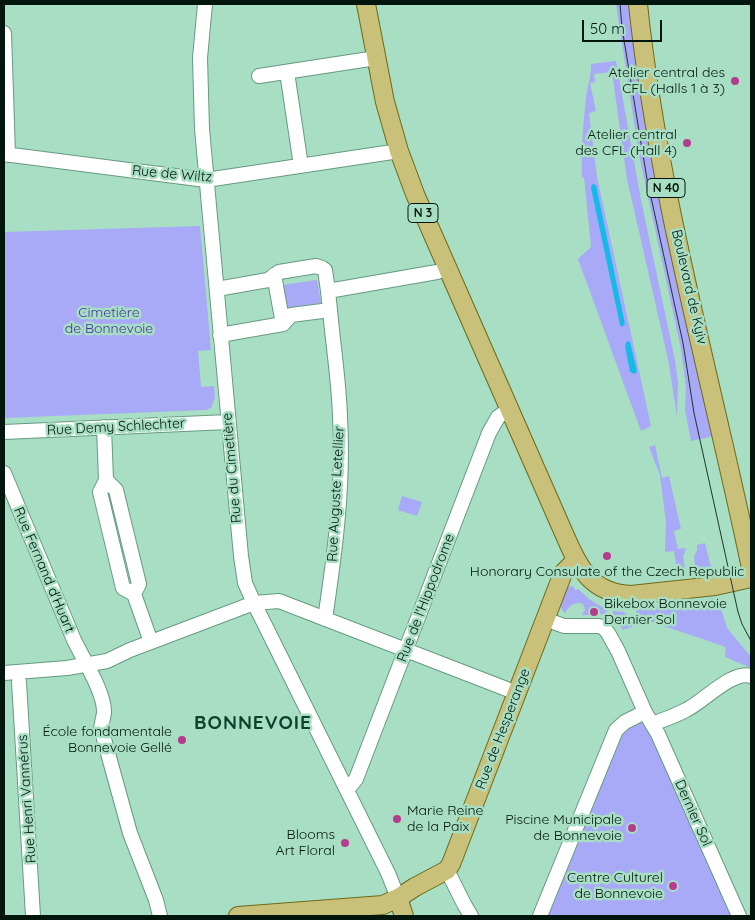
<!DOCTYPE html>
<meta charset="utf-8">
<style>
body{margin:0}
#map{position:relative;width:755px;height:920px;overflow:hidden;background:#a8dec3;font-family:Quicksand,sans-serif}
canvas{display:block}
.frame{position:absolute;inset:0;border:5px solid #03160d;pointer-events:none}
.scale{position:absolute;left:582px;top:20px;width:80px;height:22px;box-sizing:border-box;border:2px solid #03160d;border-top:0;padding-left:6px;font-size:15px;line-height:18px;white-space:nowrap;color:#03160d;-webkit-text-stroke:4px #a8dec3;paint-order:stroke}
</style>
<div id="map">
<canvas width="755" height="920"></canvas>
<div class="frame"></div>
<div class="scale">50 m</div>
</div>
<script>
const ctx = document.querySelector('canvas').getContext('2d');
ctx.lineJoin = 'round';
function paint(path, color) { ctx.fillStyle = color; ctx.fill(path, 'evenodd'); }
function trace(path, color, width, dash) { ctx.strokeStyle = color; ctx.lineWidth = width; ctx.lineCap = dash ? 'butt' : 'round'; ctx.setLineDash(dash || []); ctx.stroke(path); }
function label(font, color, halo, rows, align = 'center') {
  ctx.font = font + ' Quicksand,sans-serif'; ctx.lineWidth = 5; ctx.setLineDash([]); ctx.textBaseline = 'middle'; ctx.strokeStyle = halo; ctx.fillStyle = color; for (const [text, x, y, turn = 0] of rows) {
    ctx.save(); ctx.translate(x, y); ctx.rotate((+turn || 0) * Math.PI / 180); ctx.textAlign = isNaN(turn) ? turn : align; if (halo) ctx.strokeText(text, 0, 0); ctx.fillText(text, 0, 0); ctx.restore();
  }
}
const green = new Path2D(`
 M616,4H633L714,436L691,441L685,410L686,387L681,349L639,155Z
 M616,61L641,200L675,360L678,382L677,416L668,359L627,179L612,72L594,74L595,82L590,83L596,111L589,113L597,177L651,426L641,431L578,259L591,247L584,177L582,178C581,151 583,125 586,98C587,87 592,74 591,64Z
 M200,226L211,350L198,351L201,387L214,386L215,398L211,408L206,410L4,418V232Z
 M317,280L321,303L287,308L283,285Z
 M655,445L662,478L669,476L681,529L674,531L678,549L686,548L683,557L686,575L678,577L674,551L665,552L666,523L660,475L649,447Z
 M402,496L422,502L417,516L398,510Z
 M705,543L712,571L696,573L694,557L697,550V545Z
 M573,586L575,590L578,589L589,599L607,610L606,615L600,614L599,610H589V615H582L585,609L583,604C575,601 569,606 565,613L562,610L560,604L567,587Z
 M713,598L719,602L727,628L751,657V668L725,657L726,648L723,646L643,619L635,610Z
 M613,611L624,612L630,619L640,624L623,630L617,621L612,616Z
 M645,712L739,916H540L616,730Z`);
const water = new Path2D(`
 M592,184L596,185L625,324L622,327L620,325L591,188Z
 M627,341L630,342L637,371L635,374L630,372L625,346Z`);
const minor = new Path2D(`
 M205,4L200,58L202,129L241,556L245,583L254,603L388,873L398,898
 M4,33L8,155
 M287,72L301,166
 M259,76L376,58
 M4,154L206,180L399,151
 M274,275L283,324
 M217,289L268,280L279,272L316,266L322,268L325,270L328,291
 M220,335L283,324L291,315L330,310L328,291L437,272L447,268
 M104,427L106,480L100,492L123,588L134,594L151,642
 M4,432L228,422
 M4,473L74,640C83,659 105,693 104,713C103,718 102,723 101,728L130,833L156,900L160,916
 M106,480L116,490L139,584L134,594
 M325,619C335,552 344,484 340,417C339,381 333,345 330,310
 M545,619L564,626H599L604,628L608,633L618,651L645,712L658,734L739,916
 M4,673L67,668L107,661L130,650L254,603L279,601L517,693
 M19,682L33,916
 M652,724C663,720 675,716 686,710C703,702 732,670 751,676
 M347,790L356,779L489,433L498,417L510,409
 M447,870L464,904L471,916
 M540,916L616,730L625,722L645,712`);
const major = new Path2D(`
 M366,4L385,102L399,151L415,194L566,538C580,570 592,593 631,595L715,586L751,578
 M638,4C658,195 712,381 751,568
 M398,898L404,916
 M238,916L383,905L398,898L415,887L447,870L451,864L563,573L576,560`);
const tram = new Path2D(`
 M620,4L622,28L647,179L683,343L694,413L738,612L742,624L751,641`);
const markers = [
 [735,81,5,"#b53b8e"],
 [687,143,5,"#b53b8e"],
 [607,556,5,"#b53b8e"],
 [594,612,5,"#b53b8e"],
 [182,740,5,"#b53b8e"],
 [397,819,5,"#b53b8e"],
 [632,828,5,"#b53b8e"],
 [345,843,5,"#b53b8e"],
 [673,886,5,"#b53b8e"]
];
const shields = [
 [666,188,38],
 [423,213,30]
];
const shieldNames = [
 ["N 40",666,188],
 ["N 3",423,213]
];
const poiNames = [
 ["Atelier central des",725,73],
 ["CFL (Halls 1 à 3)",725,89],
 ["Atelier central",677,135],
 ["des CFL (Hall 4)",677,151],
 ["Honorary Consulate of the Czech Republic",607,572,"center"],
 ["Bikebox Bonnevoie",604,604,"left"],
 ["Dernier Sol",604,620,"left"],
 ["École fondamentale",172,732],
 ["Bonnevoie Gellé",172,748],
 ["Marie Reine",407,811,"left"],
 ["de la Paix",407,827,"left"],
 ["Piscine Municipale",622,820],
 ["de Bonnevoie",622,836],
 ["Blooms",335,835],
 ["Art Floral",335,851],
 ["Centre Culturel",663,878],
 ["de Bonnevoie",663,894]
];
const streetNames = [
 ["Rue de Wiltz",172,174,5],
 ["Boulevard de Kyiv",689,287,77],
 ["Rue Demy Schlechter",116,427,-3],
 ["Rue du Cimetière",232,468,-95],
 ["Rue Auguste Letellier",336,494,-87],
 ["Rue Fernand d'Huart",44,570,67],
 ["Rue de l'Hippodrome",426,598,-69],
 ["Rue de Hesperange",503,729,-69],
 ["Rue Henri Vannérus",27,799,-94],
 ["Dernier Sol",693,813,66]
];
const parkNames = [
 ["Cimetière",109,313],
 ["de Bonnevoie",109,329]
];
const districtNames = [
 ["BONNEVOIE",253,723]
];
paint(green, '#a8a9f7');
paint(water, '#15bbe6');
trace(minor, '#669a81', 16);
trace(major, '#6c6a1a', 20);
trace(minor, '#fff', 14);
trace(major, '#c9c17a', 18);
trace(tram, '#1d362a', 1);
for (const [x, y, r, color] of markers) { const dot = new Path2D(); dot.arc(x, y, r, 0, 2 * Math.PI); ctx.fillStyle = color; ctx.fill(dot); trace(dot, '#a8dec3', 2); }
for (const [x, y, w] of shields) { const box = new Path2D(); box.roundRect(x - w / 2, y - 9.5, w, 19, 4); ctx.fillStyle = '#a8dec3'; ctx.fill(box); trace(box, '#03160d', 1); }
label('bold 12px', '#03160d', null, shieldNames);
label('14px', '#03160d', '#a8dec3', poiNames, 'right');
label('14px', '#03160d', '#a8dec3', streetNames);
label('14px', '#43339e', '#a8dec3', parkNames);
ctx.letterSpacing = '1px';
label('bold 19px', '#0a422d', '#a8dec3', districtNames);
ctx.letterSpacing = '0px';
</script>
